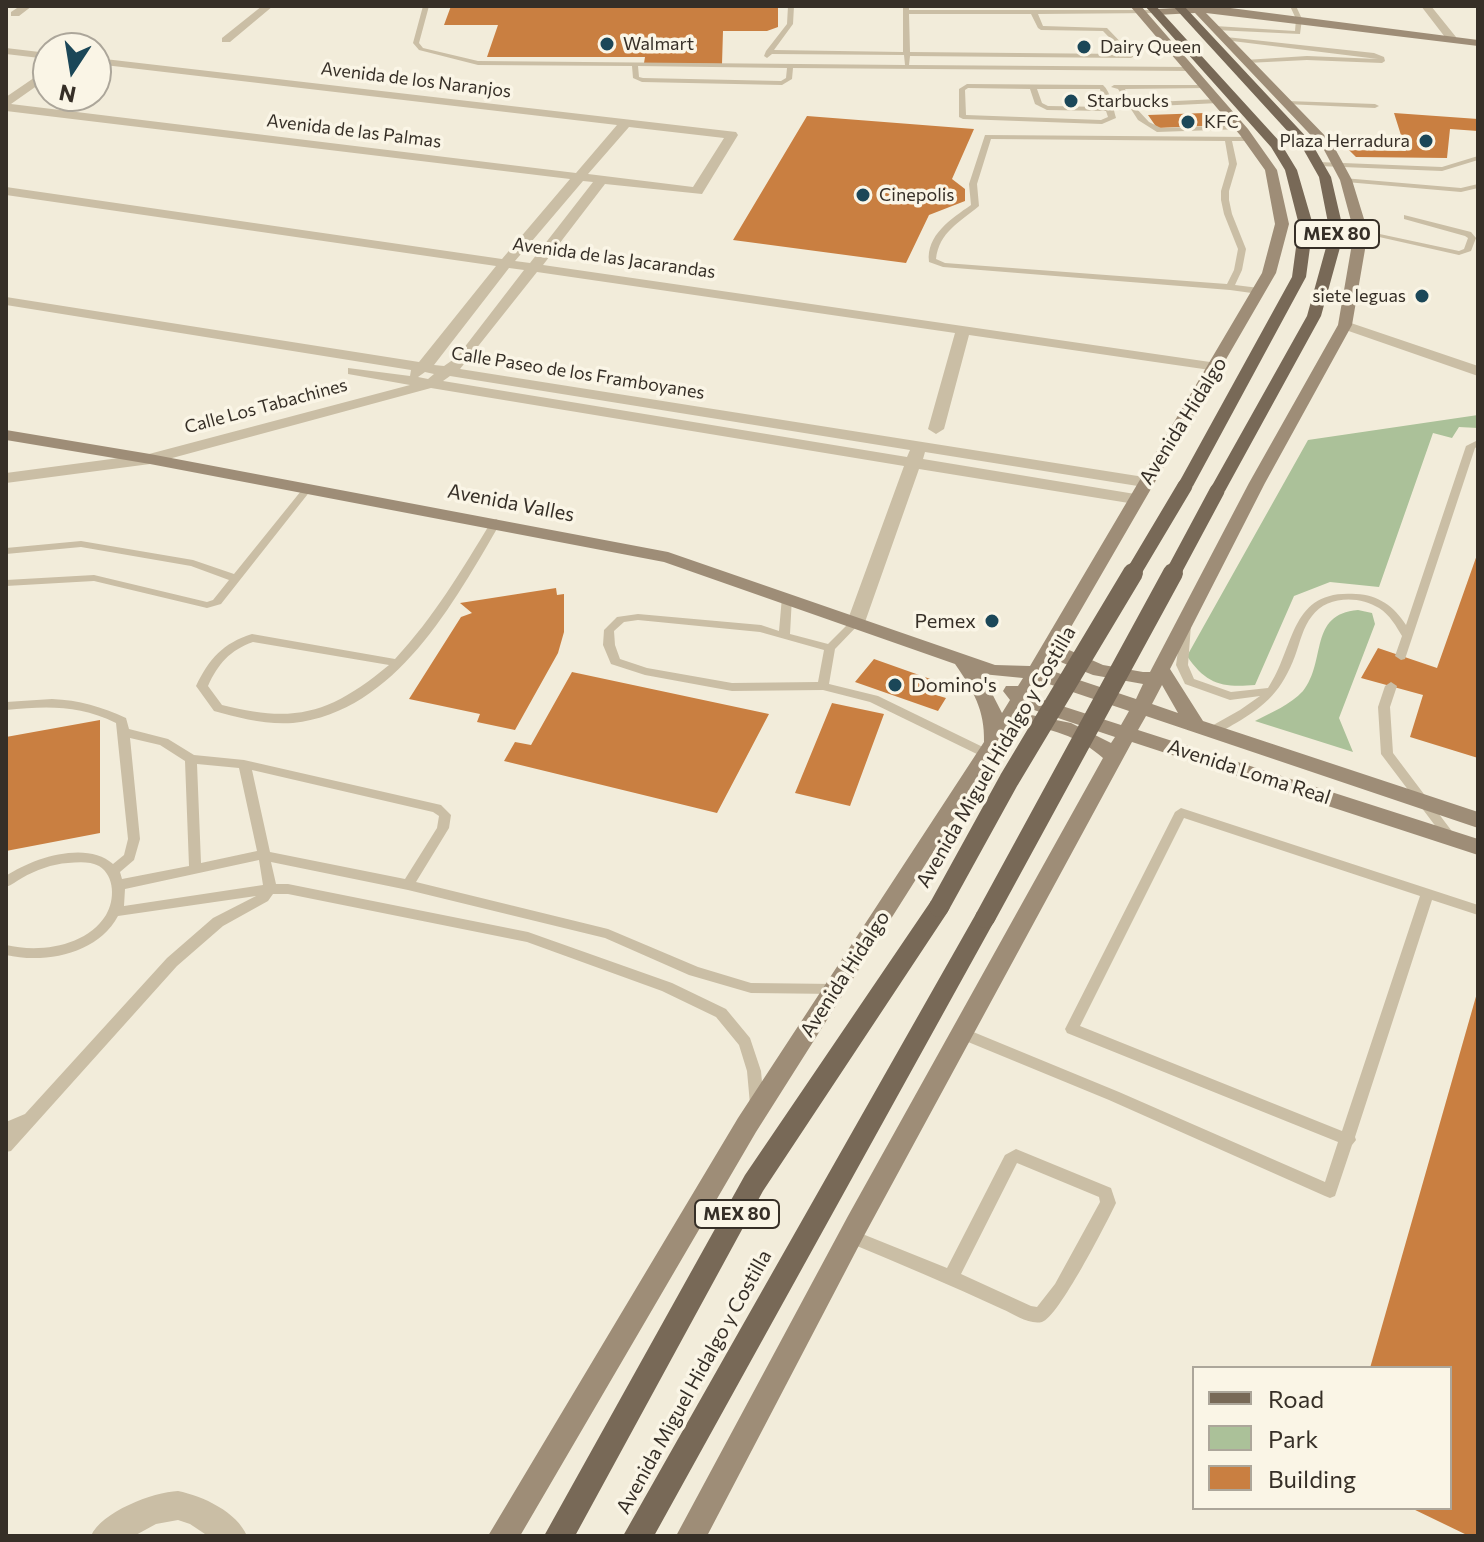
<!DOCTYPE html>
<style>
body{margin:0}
#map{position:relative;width:1484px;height:1542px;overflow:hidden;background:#f2ecda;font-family:Commissioner,sans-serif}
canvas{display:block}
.frame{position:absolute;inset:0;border:8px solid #362f27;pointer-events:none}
.legend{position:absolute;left:1192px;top:1366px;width:260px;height:144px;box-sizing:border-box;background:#faf5e6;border:2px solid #aca69a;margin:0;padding:10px 14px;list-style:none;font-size:24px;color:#362f27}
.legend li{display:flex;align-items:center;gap:16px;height:40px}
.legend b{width:40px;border:2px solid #aca69a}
.north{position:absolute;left:32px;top:32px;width:80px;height:80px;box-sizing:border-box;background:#faf5e6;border:2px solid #aca69a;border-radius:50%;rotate:192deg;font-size:22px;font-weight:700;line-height:32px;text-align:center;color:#362f27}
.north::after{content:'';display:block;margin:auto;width:28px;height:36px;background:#1b4758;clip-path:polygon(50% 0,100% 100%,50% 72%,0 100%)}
</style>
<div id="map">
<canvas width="1484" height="1542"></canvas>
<div class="frame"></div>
<ul class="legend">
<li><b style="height:10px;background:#786957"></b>Road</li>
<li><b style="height:22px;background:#abc199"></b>Park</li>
<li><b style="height:22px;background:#c97f41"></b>Building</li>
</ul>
<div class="north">N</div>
</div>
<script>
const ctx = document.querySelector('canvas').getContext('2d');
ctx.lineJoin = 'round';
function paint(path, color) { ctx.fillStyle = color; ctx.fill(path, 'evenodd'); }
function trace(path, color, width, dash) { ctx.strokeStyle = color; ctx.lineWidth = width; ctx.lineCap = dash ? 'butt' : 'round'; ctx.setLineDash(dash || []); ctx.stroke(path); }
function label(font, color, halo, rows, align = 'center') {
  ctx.font = font + ' Commissioner,sans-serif'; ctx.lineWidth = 7; ctx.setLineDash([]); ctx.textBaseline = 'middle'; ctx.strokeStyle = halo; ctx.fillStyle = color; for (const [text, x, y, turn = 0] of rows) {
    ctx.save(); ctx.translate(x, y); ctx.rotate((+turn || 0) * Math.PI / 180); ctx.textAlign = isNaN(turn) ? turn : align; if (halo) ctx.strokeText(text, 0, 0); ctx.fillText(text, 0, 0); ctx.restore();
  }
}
const green = new Path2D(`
 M1478,415V428L1459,427L1452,438L1433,433L1379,587L1330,582L1294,596L1255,685C1222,688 1206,684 1187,656L1308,440Z
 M1358,610L1372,613L1375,624L1339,718L1353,752L1255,721C1272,712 1290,705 1303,691C1327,661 1308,614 1358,610Z`);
const building = new Path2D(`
 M451,6H778V27L767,31H723L722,64L644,63L645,57H487L498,25H444Z
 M1205,113L1208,118H1221L1226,125L1157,128L1148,115Z
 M1394,113L1478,119V131L1450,129L1447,158L1356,157L1349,150L1406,151Z
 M807,116L974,129L952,179L965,189V201L929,215L906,263L733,240Z
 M1478,552V758L1410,737L1423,695L1361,678L1378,648L1437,668Z
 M556,588L557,595L564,594V632L558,653L515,730L477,722L480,714L409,699L461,617L472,613L460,603Z
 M874,659L936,681L929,693L946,698L938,711L855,682Z
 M572,672L769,714L717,813L504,761L515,742L531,745Z
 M832,703L884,714L850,806L795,793Z
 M100,720V833L6,851V737Z
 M1477,993L1478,1536H1469L1411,1508H1450V1368H1370Z`);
const lane = new Path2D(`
 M423,6H429L419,43L423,48L478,61L905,65L904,55L772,54L767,58L764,56L766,51L787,24L788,6H794L793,24L774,50L903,52V6H909V10H1156L1159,12L1158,13L1038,14L1043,26L1107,28L1133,55V57L1131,58L910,56L909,65L1191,67L1194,69L1191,71L793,68L792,79L782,85L642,82L633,78L632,66L478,65L419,50L413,43ZM909,14H1031L1038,28L1041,30L1103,31L1125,54L910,52ZM638,66L787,68L786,78L781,81L643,78L639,77Z
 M1290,6H1296L1302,19L1300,34L1215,30L1212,28L1215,26L1295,31L1296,19Z
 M1226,37L1374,53L1384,57L1385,61L1382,63L1307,60L1247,63L1244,61L1245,60L1307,56L1378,59L1224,40L1223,39Z
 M967,84L1103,85C1111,92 1113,108 1116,118L1102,124L963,119L959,117V89ZM968,88L1030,89L1035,104L1047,110L1106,111L1108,117L1101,120L966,115L965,90ZM1037,89H1100L1105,107L1048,106L1042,103Z
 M1206,85L1209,87L1208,88L1125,89L1132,103L1219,99L1222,101L1219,103L1135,107L1149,122L1161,128L1240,125H1243V129L1157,132L1138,120L1118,89L1111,87L1114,85Z
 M1287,101L1375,104L1379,106L1375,108L1285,104V102Z
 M985,135L1253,137V141H1232L1237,164L1229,191V200L1232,214L1246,249L1242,270L1235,285L1259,288L1263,291L1259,294L1230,290L943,267L929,262C926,235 951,219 971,205L969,184ZM991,139L1225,141L1229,164L1221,191V200L1224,214L1238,249L1234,270L1227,284L945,263L936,259C939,232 960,222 979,206L977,184Z
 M1478,156V160L1442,171L1318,166L1314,164L1318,162L1442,167Z
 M1343,178L1461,188L1478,184V188L1461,192L1346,182H1343Z
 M1404,215L1471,232L1476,238L1471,251L1459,255L1357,232L1361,230L1459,251L1464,249L1468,238L1465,236L1404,219Z
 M1478,440V446L1475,448L1405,659L1401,660L1395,656L1402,636C1396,626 1390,615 1379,608C1359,595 1326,596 1312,616C1303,627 1300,642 1295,656C1282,690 1267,705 1236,723C1227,728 1218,735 1208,734L1206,731L1208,728L1240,710L1260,696L1230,700L1185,684L1176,665L1182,623L1186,621L1191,625L1188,665L1194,679L1231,692L1268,688C1296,646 1289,589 1356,594C1378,595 1394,606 1406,625L1466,446Z
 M308,485L311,486V490L221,604L207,608L94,581L6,586V580L94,575L207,602L213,600L229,580L191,566L81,547L6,554V548L81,541L193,560L234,574L305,486Z
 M496,519L501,522C454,602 396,712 293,723C266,725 239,718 214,711L196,686C209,659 223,643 252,634L395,659C434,617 462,570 491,522ZM253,642L389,665C331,713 296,724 222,705L208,686C218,664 230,650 253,642Z
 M787,594L792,597L790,634L828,644L852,620L856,619L861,622L835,649L829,684L878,696L991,751L993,754L991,757H983L870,702L823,690L732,691L645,675L611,664L603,645L604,630L617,617L638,614L761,625L779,631L782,597ZM638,620L760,632L824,650L818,682L732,683L647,668L620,659L615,645L614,631L624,622Z
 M1391,682L1397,686L1390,707L1393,753L1454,834L1456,837L1454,840H1446L1381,754L1378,707L1385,686Z
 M52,699C79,700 102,707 126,718L129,729L168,739L194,755L244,760L441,805L451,815L449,828L416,882L608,929L698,967L751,983L836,984L841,985L843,989L841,993L836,994L751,993L689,975L605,938L408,890L271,862L276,884H288L528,932L672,983L726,1009L750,1038L761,1071L764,1104L762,1108L757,1110L752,1108L750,1104L747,1071L739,1045L716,1017L662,991L527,942L288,894H273L268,901L223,926L177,966L11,1151L6,1152V1122L25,1114L167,958L213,918L256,896L118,916C98,954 45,964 6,955V945C39,953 86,947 106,915C115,900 115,876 99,866C90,861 78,862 68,863C52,864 36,870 22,878C16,881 12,885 6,887V876C32,858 87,840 113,864L124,855L128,839L116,723C78,705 48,706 6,710V702ZM130,738L160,745L185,761L189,866L122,879L120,872L134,860L140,839ZM197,764L239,768L257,851L201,863ZM252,770L433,812L439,816L437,828L405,879L270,852ZM259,860L263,885L124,906L125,889Z
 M1181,808L1478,905V915L1432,900L1355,1137L1356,1140L1352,1145L1335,1196L1330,1198L1325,1196L1109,1100L956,1037L954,1033L956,1029L961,1027L966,1029L1119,1092L1325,1182L1338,1142L1067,1033L1065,1029L1175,812ZM1184,818L1420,896L1342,1131L1080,1026Z
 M1016,1149L1111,1188L1116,1203C1107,1222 1058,1318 1042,1322C1029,1325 1014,1314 1002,1309C950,1285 898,1263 845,1241L842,1236L845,1231L850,1229L947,1268L1005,1155ZM1017,1163L1099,1197L1100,1202L1055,1284L1037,1307L1031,1306L961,1274Z`);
const street = new Path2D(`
 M20,6H32L19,16H11V12Z
 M262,6H273L230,42H222V38Z
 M1421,6H1431L1456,37V41H1448Z
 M6,48L48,53V59L6,54Z
 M96,58L736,132L738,135L702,194L605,184L543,265L1217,363L1224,367L1217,371L969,335L944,429L936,434L928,429L955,333L537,272L460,369L1144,477L1152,482L1144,487L925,452L923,459L1135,494L1143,499L1135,504L919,469L865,622L856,628L847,622L904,466L431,388L150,464L6,483V473L149,454L410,385L348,374V368L410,376L411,370L6,305V297L419,362L496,266L6,195V187L502,259L570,179L6,111V97L44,71L48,70V78L11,104L576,173L617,125L96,64ZM629,127L724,138L693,187L588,174ZM583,181L593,182L530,263L515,261ZM509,268L524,270L457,357L444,366L434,365ZM425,372L434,374L428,379L418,377ZM450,376L910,450L907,457L443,381Z
 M1345,321L1478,366V376L1340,328L1338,325Z
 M178,1491C203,1496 237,1512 247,1536H208L190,1524L178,1520L156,1524L134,1536H91C101,1512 153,1492 178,1491Z`);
const secondary = new Path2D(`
 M1130,6H1141L1248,129L1277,170L1289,224L1276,273L1060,646L1103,665L1143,672H1150L1249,483L1338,325L1354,232L1340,180L1323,148L1195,13L1156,15L1151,12L1156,9L1215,6L1478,40V46L1206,13L1332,143L1352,180L1368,232L1352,325L1265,483L1170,669L1203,721L1478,812V828L1146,716L1138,730L1478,839V855L1132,742L866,1232L707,1536H676L848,1216L1103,758C1079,736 1045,725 1013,726L756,1132L520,1536H488L738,1118L984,742C985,710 973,690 955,664L664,562L150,464L6,440V430L150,454L668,552L995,665L1030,666L1262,273L1275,224L1265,170L1240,135ZM1053,659L1093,675L1143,684L1136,699L1046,669ZM982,674L1023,678L1018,686H1006L1003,691L1010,700L1002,713ZM1040,681L1129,711L1121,725L1031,696ZM1162,685L1178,713L1152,704ZM1025,707L1115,737L1111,743L1071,723L1021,713Z`);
const primary = new Path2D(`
 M1145,6H1156L1280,142L1297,170L1313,225L1306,277L1193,486L1185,491L1177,486L1292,277L1299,225L1285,170L1271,147Z
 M1173,6H1184L1311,142L1331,177L1344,233L1321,316L1225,491L1217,496L1209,491L1307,316L1330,233L1319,177L1302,147Z
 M939,899L947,901L950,907L947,913L763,1191L575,1536H544L745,1175L931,901Z
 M985,910L993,912L996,918L654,1536H623L977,912Z`);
const primaryBridgeFar1 = new Path2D(`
 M1132,575L1185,486
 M1172,575L1217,491`);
const primaryBridge = new Path2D(`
 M939,907L1009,780L1133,573
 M985,918L1173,573`);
const markers = [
 [607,44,8,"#1b4758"],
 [1084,47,8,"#1b4758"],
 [1071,101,8,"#1b4758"],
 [1188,122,8,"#1b4758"],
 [1426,141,8,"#1b4758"],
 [863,195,8,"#1b4758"],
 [1422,296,8,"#1b4758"],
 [992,621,8,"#1b4758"],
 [895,685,8,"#1b4758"]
];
const farPoinames = [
 ["Walmart",623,44],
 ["Dairy Queen",1100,47],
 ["Starbucks",1087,101],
 ["KFC",1204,122],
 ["Plaza Herradura",1410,141,"right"],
 ["Cinepolis",879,195],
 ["siete leguas",1406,296,"right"]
];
const farStreetnames = [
 ["Avenida de los Naranjos",416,80,7],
 ["Avenida de las Palmas",354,131,7],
 ["Avenida de las Jacarandas",614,258,8],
 ["Calle Paseo de los Framboyanes",578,373,9],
 ["Calle Los Tabachines",266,406,-15]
];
const shields = [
 [1337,234,84],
 [737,1214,84]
];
const shieldNames = [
 ["MEX 80",1337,234],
 ["MEX 80",737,1214]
];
const streetNames = [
 ["Avenida Hidalgo",1183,421,-58],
 ["Avenida Valles",511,503,11],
 ["Avenida Miguel Hidalgo y Costilla",996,757,-60],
 ["Avenida Loma Real",1249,772,18],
 ["Avenida Hidalgo",845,974,-57],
 ["Avenida Miguel Hidalgo y Costilla",694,1382,-61]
];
const poiNames = [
 ["Pemex",976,621],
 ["Domino's",911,685,"left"]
];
paint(green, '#abc199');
paint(building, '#c97f41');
paint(lane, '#cabea5');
paint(street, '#cabea5');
paint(secondary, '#9e8d77');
paint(primary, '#786957');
trace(primaryBridgeFar1, '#786957', 15);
trace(primaryBridge, '#786957', 20);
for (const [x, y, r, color] of markers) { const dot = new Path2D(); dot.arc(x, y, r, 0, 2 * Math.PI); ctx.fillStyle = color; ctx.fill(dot); trace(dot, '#faf5e6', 3); }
label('18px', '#362f27', '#faf5e6', farPoinames, 'left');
label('18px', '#362f27', '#faf5e6', farStreetnames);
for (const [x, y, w] of shields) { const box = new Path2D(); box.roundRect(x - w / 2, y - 14, w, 28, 6); ctx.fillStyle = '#faf5e6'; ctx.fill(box); trace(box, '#362f27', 2); }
label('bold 18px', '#362f27', null, shieldNames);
label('20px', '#362f27', '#faf5e6', streetNames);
label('20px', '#362f27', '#faf5e6', poiNames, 'right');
</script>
